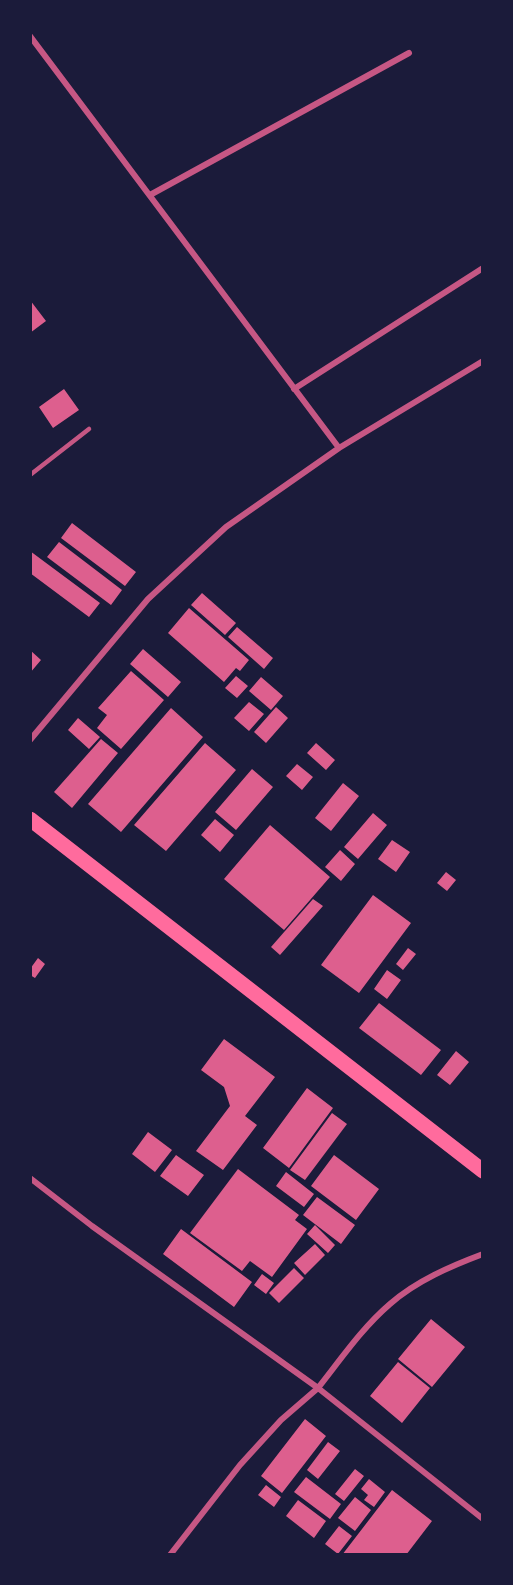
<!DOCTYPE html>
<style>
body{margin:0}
#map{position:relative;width:513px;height:1585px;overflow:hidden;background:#1b1b3a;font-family:Ubuntu,sans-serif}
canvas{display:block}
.frame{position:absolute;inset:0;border:32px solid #1b1b3a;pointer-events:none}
</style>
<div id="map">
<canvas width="513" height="1585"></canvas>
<div class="frame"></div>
</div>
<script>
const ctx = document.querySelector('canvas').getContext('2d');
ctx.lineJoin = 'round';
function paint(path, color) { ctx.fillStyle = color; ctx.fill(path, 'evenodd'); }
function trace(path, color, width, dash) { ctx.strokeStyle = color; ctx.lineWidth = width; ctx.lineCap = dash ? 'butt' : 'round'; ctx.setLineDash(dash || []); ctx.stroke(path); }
const building = new Path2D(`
 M30,300L46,321L30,333Z
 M64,389L79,410L53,428L39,407Z
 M72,523L136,572L125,586L61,538Z
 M59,542L122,590L111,605L47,557Z
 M30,551L100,603L89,617L30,573Z
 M202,593L236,623L225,635L191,605Z
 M189,608L249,660L240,671L236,668L224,682L168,633Z
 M237,627L273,658L264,669L228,637Z
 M143,649L181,682L168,697L130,664Z
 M30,650L41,660L30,673Z
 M131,671L164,700L121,749L97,728L107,715L98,708Z
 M236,676L248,686L237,698L225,688Z
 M261,677L283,696L271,710L249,691Z
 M249,702L264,714L249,731L234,718Z
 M276,707L288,718L266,743L254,732Z
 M171,708L203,737L121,832L88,804Z
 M78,718L100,737L89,749L68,730Z
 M101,739L118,753L72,808L54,792Z
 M205,743L236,770L166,851L134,825Z
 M316,743L335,760L326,770L307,753Z
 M297,764L313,777L302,790L286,776Z
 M252,769L273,787L236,830L215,812Z
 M343,783L359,796L331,831L315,818Z
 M373,813L387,825L358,859L344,847Z
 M215,819L234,835L220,852L201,835Z
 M270,825L330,877L284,930L224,879Z
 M392,840L410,852L396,872L378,859Z
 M340,850L355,864L341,881L325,867Z
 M446,872L456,880L447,891L437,883Z
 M373,895L411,923L359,993L321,965Z
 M313,899L323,906L280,955L271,947Z
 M408,948L416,954L403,970L396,964Z
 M38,958L45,964L35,978L30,975V969Z
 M387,970L401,980L387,999L374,989Z
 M379,1003L441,1050L421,1075L359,1028Z
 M224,1039L275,1077L245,1116L257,1125L223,1170L196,1151L230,1106L224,1087L201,1070Z
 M456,1051L469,1062L450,1085L437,1075Z
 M307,1088L333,1108L289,1168L263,1148Z
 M332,1113L347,1124L305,1180L290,1170Z
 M148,1132L172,1150L155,1172L132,1154Z
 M176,1155L204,1175L188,1196L160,1176Z
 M334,1155L379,1189L356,1220L311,1186Z
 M238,1169L299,1215L295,1220L307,1229L272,1277L250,1261L242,1271L190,1233Z
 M286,1172L314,1194L304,1207L276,1186Z
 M317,1197L355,1225L341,1244L303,1215Z
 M315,1225L335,1245L328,1253L307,1234Z
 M181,1229L252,1282L234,1307L163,1254Z
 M315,1244L325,1255L305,1275L294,1263Z
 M294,1268L304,1278L279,1303L269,1293Z
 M262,1274L274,1283L266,1294L254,1285Z
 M431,1319L465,1347L432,1387L398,1359Z
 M398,1362L430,1388L402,1423L370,1396Z
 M305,1419L326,1436L282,1493L261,1476Z
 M328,1442L340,1451L318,1479L307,1470Z
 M355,1469L364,1476L344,1501L335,1494Z
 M306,1477L341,1504L330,1519L294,1492Z
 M369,1479L385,1492L374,1507L364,1500L368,1495L361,1489Z
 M266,1485L281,1497L274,1507L258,1495Z
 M392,1490L432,1521L406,1555H342Z
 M355,1497L371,1510L355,1531L338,1518Z
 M298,1500L326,1521L314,1538L286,1516Z
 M339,1526L352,1536L338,1554L325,1544Z`);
const service = new Path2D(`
 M30,475L89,429`);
const minor = new Path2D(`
 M30,36L339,448
 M150,195L409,53
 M294,389L483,268
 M30,740L148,599L226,527L339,448L483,361
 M30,1178L92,1226L318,1388L281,1420L240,1465L170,1555
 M483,1254C451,1266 416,1281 390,1304C362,1328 341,1359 318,1388L483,1519`);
const primary = new Path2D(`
 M30,819L483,1171`);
paint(building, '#dd5f8e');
trace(service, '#c65784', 4.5);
trace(minor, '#c65784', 6);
trace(primary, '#ff6b9d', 15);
</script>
